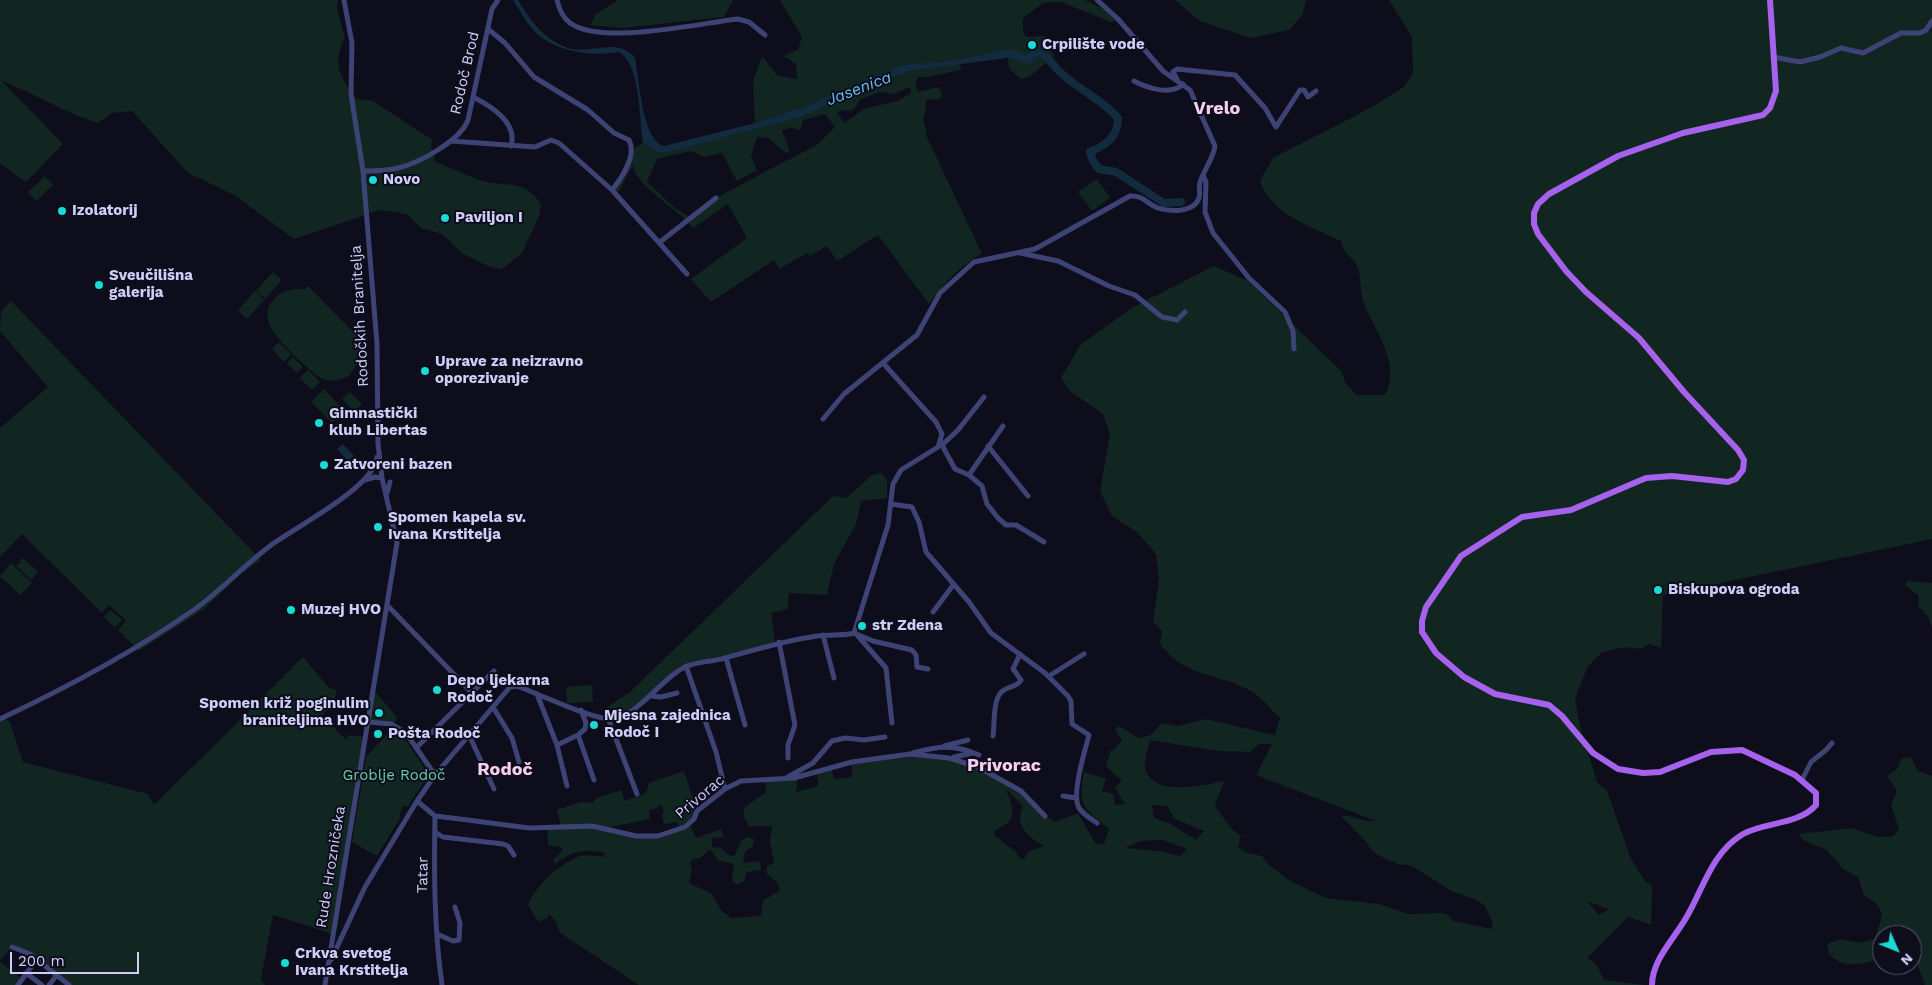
<!DOCTYPE html>
<meta charset="utf-8">
<style>
body{margin:0}
#map{position:relative;width:1932px;height:985px;overflow:hidden;background:#0e0d1b;font-family:"Work Sans",sans-serif}
canvas{display:block}
.north{position:absolute;left:1872px;top:925px;width:50px;height:50px;box-sizing:border-box;background:#0e0d1b;border:1px solid #5b5a74;border-radius:50%;rotate:134deg;font-size:14px;font-weight:700;line-height:20px;text-align:center;color:#cecef9}
.north::after{content:'';display:block;margin:auto;width:18px;height:22px;background:#19dad4;clip-path:polygon(50% 0,100% 100%,50% 72%,0 100%)}
.scale{position:absolute;left:10px;top:952px;width:129px;height:22px;box-sizing:border-box;border:2px solid #cecef9;border-top:0;padding-left:6px;font-size:15px;line-height:18px;white-space:nowrap;color:#cecef9;-webkit-text-stroke:4px #0e0d1b;paint-order:stroke}
</style>
<div id="map">
<canvas width="1932" height="985"></canvas>
<div class="north">N</div>
<div class="scale">200 m</div>
</div>
<script>
const ctx = document.querySelector('canvas').getContext('2d');
ctx.lineJoin = 'round';
function paint(path, color) { ctx.fillStyle = color; ctx.fill(path, 'evenodd'); }
function trace(path, color, width, dash) { ctx.strokeStyle = color; ctx.lineWidth = width; ctx.lineCap = dash ? 'butt' : 'round'; ctx.setLineDash(dash || []); ctx.stroke(path); }
function label(font, color, halo, rows, align = 'center') {
  ctx.font = font + ' "Work Sans",sans-serif'; ctx.lineWidth = 4; ctx.setLineDash([]); ctx.textBaseline = 'middle'; ctx.strokeStyle = halo; ctx.fillStyle = color; for (const [text, x, y, turn = 0] of rows) {
    ctx.save(); ctx.translate(x, y); ctx.rotate((+turn || 0) * Math.PI / 180); ctx.textAlign = isNaN(turn) ? turn : align; if (halo) ctx.strokeText(text, 0, 0); ctx.fillText(text, 0, 0); ctx.restore();
  }
}
const green = new Path2D(`
 M0,0H338L337,9L345,38C331,63 341,80 357,99L373,101L431,139L432,137L431,148L436,162C451,168 467,176 483,181C508,187 525,179 541,205L539,216L522,253L502,269L490,267L463,254L442,234L421,228L407,214L380,210L294,239L234,195L188,173L132,111L112,113L98,123L78,116L1,80L63,144L26,182L0,163Z
 M618,0H733L724,17L622,28L590,25L596,14Z
 M780,0H1085L1105,10L1116,21L1111,22L1061,2L1043,3L1023,18V33L1027,37L1046,36L1048,43L1045,46L1055,55L1029,77L1020,79L1009,68L1007,49L956,60L902,65L800,108L755,123L753,81L762,56L777,75L797,79L796,64L784,56L798,50L802,37Z
 M1175,0H1306L1302,16L1289,30L1250,38L1200,21Z
 M1389,0H1932V539L1663,595L1661,648L1649,644L1640,649L1624,647L1602,652L1588,666L1575,698L1580,726L1597,782L1607,791L1631,859L1645,881L1652,886L1651,925L1628,917L1587,958L1597,965L1604,980L1645,985H639L560,933L556,922L549,914L547,918L538,922L528,905C536,885 559,864 580,856C586,854 597,856 604,857L605,853C585,848 572,851 555,864L553,860L563,850L561,847L548,845L547,828L561,827L557,810L581,802L593,803L596,798L621,790L625,801L646,793L649,783L684,771L697,811L694,819L680,827L676,822L664,824L662,815L664,811L661,805L649,811L650,819L605,828C630,836 668,844 689,823L696,838L721,829L724,837L712,838V847L721,848L730,856L735,855L741,841L747,837L754,839L753,846L745,852L743,863L760,861L761,870L747,872L744,881L737,885L732,880L734,864L718,860L710,849L700,858L693,859L690,863L692,870L689,883L712,894L721,910L731,918L761,916L763,901L780,890L777,882L767,874V866L774,863L770,841L772,826H749L744,817V808L766,792L765,781L798,777L796,792L818,786L817,772L831,767L834,779L852,777V762C918,751 965,751 1021,792C1034,801 1042,814 1056,822L1078,813L1095,843L1104,844L1109,829C1082,806 1078,808 1084,772L1106,779L1102,791L1113,794L1115,805L1125,804L1115,788L1122,781L1106,766L1111,750H1114L1122,740L1115,730L1119,726L1139,738L1151,735L1162,723L1178,726L1205,719L1275,735L1280,718C1271,710 1262,697 1251,691C1221,674 1180,676 1160,643L1162,631L1153,622L1159,579L1156,554L1137,532L1112,516L1100,491L1110,434L1103,414L1071,392L1061,378L1081,344L1135,306L1214,266L1248,281L1341,371L1346,384L1357,395H1385C1403,362 1371,328 1362,297C1360,287 1361,274 1357,266C1352,254 1345,259 1341,241C1310,226 1272,215 1260,181L1273,158L1370,108L1404,87L1413,73L1412,37ZM1150,740L1217,751L1250,752L1259,744H1272L1256,775L1376,821C1362,823 1352,814 1341,816L1367,843L1371,850L1380,856L1398,864L1412,866L1451,891L1477,900L1485,906L1493,924L1492,929L1453,921L1448,915L1442,913L1408,914L1379,904L1326,898L1290,881L1269,865L1262,856L1247,853L1238,847L1241,836L1231,828L1215,806L1224,781C1204,785 1156,797 1146,771C1143,762 1148,749 1150,740ZM1006,789L1023,806C1014,826 1028,837 1044,846L1028,852L1024,859H1021L1016,852L994,835L995,830C1020,820 1013,808 1006,789ZM1152,805L1167,806L1175,819L1204,831L1196,840L1171,824L1154,818ZM1163,840L1187,849L1180,856L1158,851L1125,848L1140,841ZM1587,901L1608,909H1609L1599,915Z
 M960,64L961,70C946,72 933,78 918,77L915,85L918,92L939,87L942,96L939,99L926,100L925,114L923,117L927,137L982,254C959,266 944,283 929,304L878,235L837,261L827,246L810,256L807,253L779,269L774,260L711,302L691,279L747,238L728,204L693,228C681,211 634,185 633,165L620,189L616,194L612,190C626,173 622,153 643,143L648,147L674,151L700,142L738,134L883,80L917,70ZM910,87L911,93L897,101L864,109L844,123L837,112C850,107 853,117 859,100L880,92L894,94ZM825,114L835,127L818,144L716,198L691,218L674,207L647,182L657,159L691,151L704,157L722,153L737,181L757,170L751,156L757,137L768,138L786,153L790,151L782,130L792,128L800,130L803,120Z
 M45,176L53,185L36,201L28,192Z
 M1097,179L1110,198L1092,211L1078,192Z
 M273,272L282,280L265,299L256,291Z
 M308,286L367,346L361,348V358L349,376C342,379 334,382 326,380C315,378 276,339 271,328C258,303 283,286 305,289Z
 M255,291L264,300L247,319L238,310Z
 M11,301L261,560L242,573L204,609L139,651L118,630L126,621L109,605L102,613L22,534L0,557V428L48,387L0,331L1,311Z
 M279,342L291,354L284,362L272,349Z
 M293,357L303,367L297,373L287,363Z
 M308,370L320,382L312,390L300,378Z
 M324,389L344,410L332,423L311,402Z
 M350,392L362,404L354,412L342,399Z
 M882,473L887,481V498L861,501L856,524L834,564L827,595L789,593L788,609L771,613L775,642L724,657L689,664L623,714L607,707L630,692L833,496L846,498L872,475Z
 M23,558L38,572L31,580L16,566Z
 M11,563L32,583L20,595L0,576Z
 M1907,581L1932,583V627L1927,615L1918,606L1919,596L1905,585Z
 M111,610L122,620L115,628L104,617Z
 M303,657L329,688L337,690L333,705L322,715L346,740L348,735L366,737L333,934L273,915L261,979L265,985H69L30,954L12,947L0,960V715L10,722L23,762L148,794L154,805Z
 M592,685L593,702L567,703L566,687Z
 M376,693L397,717L394,725L368,722L373,694Z
 M393,728L399,730L429,775L408,806H403L399,816L401,817L377,856L352,842L366,757Z
 M1911,757L1918,771L1932,776V985H1925L1916,960L1912,956V935H1882V958C1864,964 1843,970 1829,954L1827,944L1842,939L1859,943L1875,939C1881,916 1890,911 1864,895L1858,877L1843,869L1827,850L1803,840L1799,834L1852,828L1878,837L1893,836L1899,829L1891,805L1897,791L1887,776L1897,769L1902,758Z
 M0,962L22,979L18,985H0Z`);
const water = new Path2D(`
 M513,0H518C531,21 543,39 568,48C590,55 618,36 635,58C639,78 642,140 664,146L755,123L800,108L902,65L956,60L1007,49V58L916,70L883,80L800,117L666,153L657,152L643,143C639,120 641,64 619,52C592,57 556,52 535,32C526,23 520,10 513,0Z
 M343,444L354,456L348,461L337,449Z`);
const river = new Path2D(`
 M998,55L1009,53L1027,60L1035,53C1046,53 1052,64 1059,71C1077,89 1102,99 1118,118C1118,137 1106,145 1090,152L1093,161L1099,169L1116,172L1164,203L1181,202`);
const minor = new Path2D(`
 M557,0C559,9 562,17 570,23C602,46 699,23 738,19L749,22L765,35
 M488,29L505,43L534,77L588,110L614,133L629,140C637,155 622,178 612,190
 M1773,57L1800,62L1820,57L1841,48L1863,53L1901,33H1920L1926,30L1932,21
 M1177,79L1173,72L1177,69L1235,75L1265,108L1276,127L1300,90H1304L1308,97L1316,91
 M1134,81C1147,88 1171,96 1183,84
 M473,97C491,106 518,123 511,146
 M451,141L535,147L551,140L559,143L612,190L687,274
 M363,171C374,171 387,171 398,168C419,163 460,141 468,120L492,9L498,0
 M1203,175L1206,182L1205,212L1213,233L1249,278L1285,312L1293,331L1294,349
 M660,242L716,198
 M1020,253L1058,261L1109,286L1135,295L1162,317L1177,320L1185,312
 M823,419L844,394L917,335L940,293L974,262L1035,249L1130,196C1143,195 1147,204 1158,208C1170,212 1194,213 1199,198C1201,192 1198,188 1200,182C1204,170 1213,159 1215,146L1190,90L1163,71L1118,19L1097,0
 M941,444L942,445L958,430L984,397
 M942,445L955,469L969,475L1003,426
 M988,446L1028,496
 M969,475L982,486L987,504L998,518L1006,525H1016L1044,542
 M365,480L375,477L382,478
 M387,493L390,482
 M891,504L912,507L919,522L926,552L969,602L991,633L1045,673L1068,696L1071,701L1072,724L1089,735C1085,751 1071,794 1079,808C1083,814 1091,819 1097,823
 M388,606L472,693
 M933,612L954,584
 M854,633L888,525L893,484L901,470L938,447L942,434L936,422L883,363
 M823,635L834,678
 M857,635L886,668L892,723
 M779,642L795,725L788,745V758
 M726,658L745,725
 M686,666L716,752L725,789
 M1049,676L1084,654
 M537,694L557,745L567,786
 M651,696L661,697L677,693
 M493,707L512,738L519,762
 M608,718L637,794
 M0,719C68,687 134,652 195,609C223,589 246,563 274,543C298,526 375,486 377,457
 M368,722L391,724L406,733L435,775
 M469,735L494,789
 M578,735L594,780
 M993,736C995,724 992,696 1004,690C1010,686 1017,687 1021,680L1013,669L1020,654
 M557,745L578,735L585,729L586,723L581,710
 M944,746L968,740
 M416,748L494,671
 M913,753C937,746 955,744 979,755
 M954,757L973,753
 M786,778L813,763L832,741L845,738L864,740L885,737
 M1802,780L1811,762L1826,750L1832,743
 M1063,796L1076,798
 M417,801L435,816L460,819L529,828L592,826L636,836H658L685,827L694,819L697,811L725,789L741,781L794,778L852,762L910,754L949,758L978,767L1021,791L1045,816
 M435,816C434,872 434,929 442,985
 M435,832L443,837L503,844L508,846L514,855
 M437,934L453,941L459,940L460,923L455,907
 M12,947L30,954L69,985
 M331,960L365,887L417,801L435,775L510,687L517,686C539,694 589,718 610,719C637,719 664,674 688,666C699,661 713,662 725,658C758,649 783,641 817,636C826,634 849,636 854,633L873,641L912,650L916,655L917,667L928,669
 M26,973L42,985
 M18,985L37,959
 M49,985L57,975
 M325,985L397,543L382,478L378,444L377,344L363,171L351,94L352,43L344,0`);
const major = new Path2D(`
 M1652,985C1652,960 1674,939 1686,918C1703,890 1711,853 1743,834C1764,822 1799,825 1816,805V793L1795,775L1742,750L1711,752L1660,772L1643,773L1618,769L1593,753L1562,716L1549,705L1495,694L1464,677L1436,653L1422,632V621L1426,607L1461,556L1522,517L1571,510L1646,478L1672,476L1728,482L1736,479L1743,470L1744,460L1738,450L1684,392L1639,338L1586,292L1566,271L1538,234L1534,224V213L1538,204L1549,194L1618,156L1683,133L1763,115L1770,108L1776,91L1770,0`);
const markers = [
 [1032,45,5,"#19dad4"],
 [373,180,5,"#19dad4"],
 [62,211,5,"#19dad4"],
 [445,218,5,"#19dad4"],
 [99,285,5,"#19dad4"],
 [425,371,5,"#19dad4"],
 [319,423,5,"#19dad4"],
 [324,465,5,"#19dad4"],
 [378,527,5,"#19dad4"],
 [1658,590,5,"#19dad4"],
 [291,610,5,"#19dad4"],
 [862,626,5,"#19dad4"],
 [437,690,5,"#19dad4"],
 [379,713,5,"#19dad4"],
 [594,725,5,"#19dad4"],
 [378,734,5,"#19dad4"],
 [285,963,5,"#19dad4"]
];
const poiNames = [
 ["Crpilište vode",1042,45],
 ["Novo",383,180],
 ["Izolatorij",72,211],
 ["Paviljon I",455,218],
 ["Sveučilišna",109,276],
 ["galerija",109,293],
 ["Uprave za neizravno",435,362],
 ["oporezivanje",435,379],
 ["Gimnastički",329,414],
 ["klub Libertas",329,431],
 ["Zatvoreni bazen",334,465],
 ["Spomen kapela sv.",388,518],
 ["Ivana Krstitelja",388,535],
 ["Biskupova ogroda",1668,590],
 ["Muzej HVO",301,610],
 ["str Zdena",872,626],
 ["Depo ljekarna",447,681],
 ["Rodoč",447,698],
 ["Spomen križ poginulim",369,704,"right"],
 ["braniteljima HVO",369,721,"right"],
 ["Mjesna zajednica",604,716],
 ["Rodoč I",604,733],
 ["Pošta Rodoč",388,734],
 ["Crkva svetog",295,954],
 ["Ivana Krstitelja",295,971]
];
const streetNames = [
 ["Rodoč Brod",465,73,-77],
 ["Rodočkih Branitelja",360,316,-93],
 ["Privorac",700,797,-40],
 ["Rude Hrozničeka",331,867,-81],
 ["Tatar",423,875,-89]
];
const parkNames = [
 ["Groblje Rodoč",394,776]
];
const waterNames = [
 ["Jasenica",859,89,-21]
];
const quarterNames = [
 ["Vrelo",1217,109],
 ["Privorac",1004,766],
 ["Rodoč",505,770]
];
paint(green, '#112521');
paint(water, '#132b3f');
trace(river, '#132b3f', 8);
trace(minor, '#3e4375', 5);
trace(major, '#a661ed', 6);
for (const [x, y, r, color] of markers) { const dot = new Path2D(); dot.arc(x, y, r, 0, 2 * Math.PI); ctx.fillStyle = color; ctx.fill(dot); trace(dot, '#0e0d1b', 2); }
label('bold 15px', '#cecef9', '#0e0d1b', poiNames, 'left');
label('15px', '#cecef9', '#0e0d1b', streetNames);
label('15px', '#63d0a6', '#0e0d1b', parkNames);
label('italic 16px', '#67c1ed', '#0e0d1b', waterNames);
label('bold 18px', '#f9cff0', '#0e0d1b', quarterNames);
</script>
